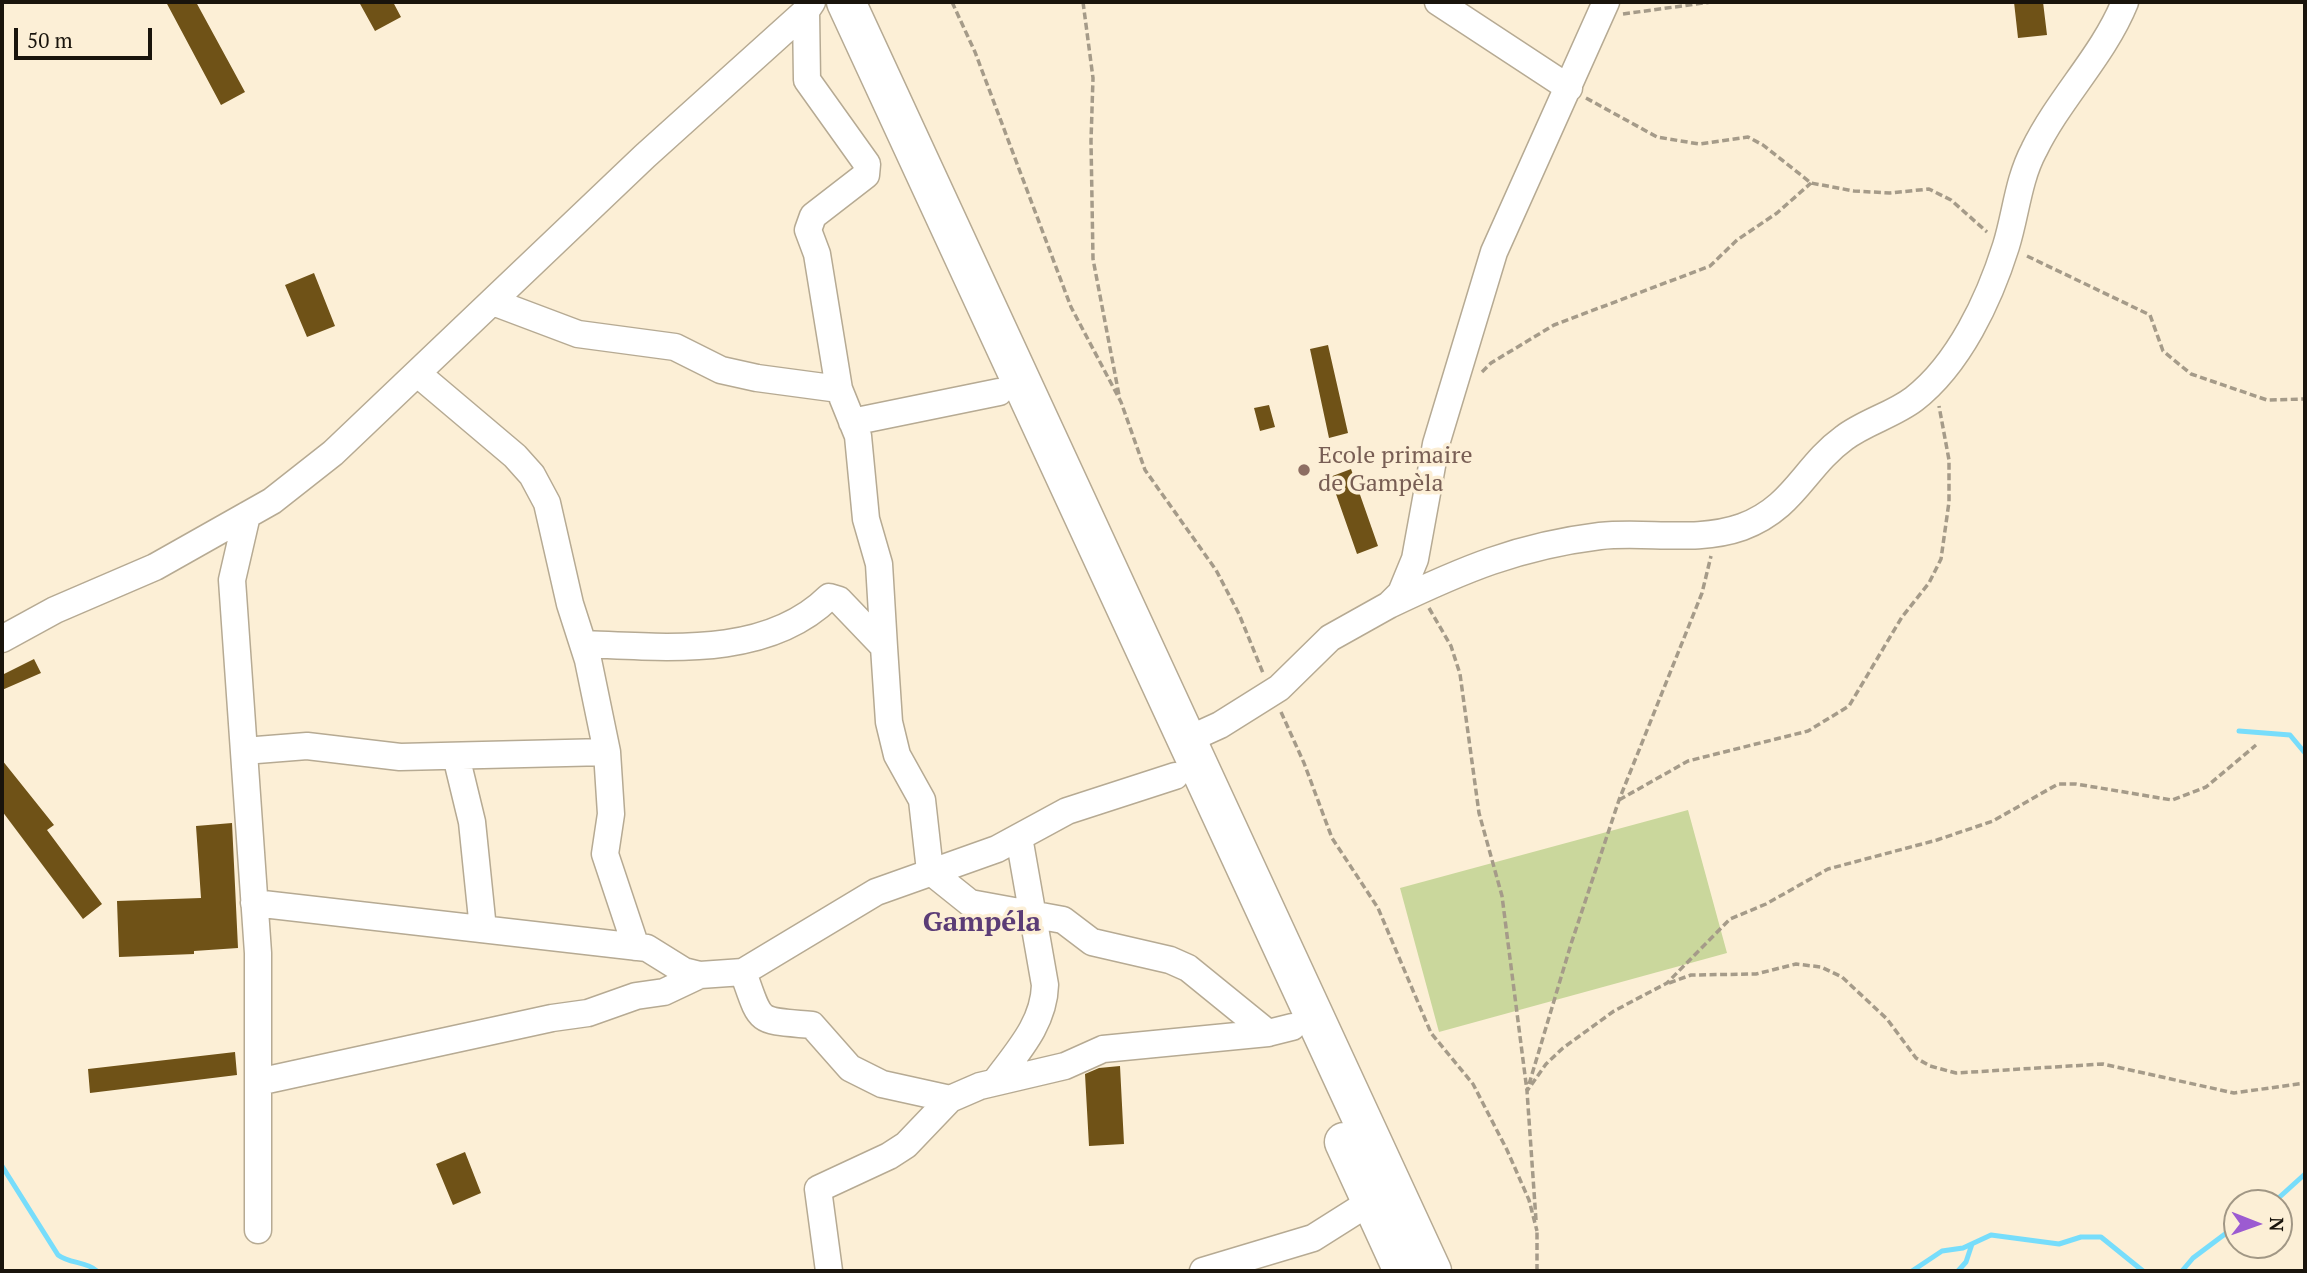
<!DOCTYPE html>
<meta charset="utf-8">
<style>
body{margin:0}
#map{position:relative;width:2307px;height:1273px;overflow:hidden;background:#fcefd6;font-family:"PT Serif",serif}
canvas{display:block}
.frame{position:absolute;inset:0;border:4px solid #19140c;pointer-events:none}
.north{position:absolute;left:2223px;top:1189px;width:70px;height:70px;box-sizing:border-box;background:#fcefd6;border:2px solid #a19785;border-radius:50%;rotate:91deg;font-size:19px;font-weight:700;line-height:28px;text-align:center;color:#19140c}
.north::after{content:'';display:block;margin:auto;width:24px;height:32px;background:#9c5bd1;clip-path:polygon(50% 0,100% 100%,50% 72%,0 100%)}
.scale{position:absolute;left:14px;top:28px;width:138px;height:32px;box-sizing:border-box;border:4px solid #19140c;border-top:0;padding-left:9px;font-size:21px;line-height:24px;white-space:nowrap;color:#19140c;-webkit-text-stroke:5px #fcefd6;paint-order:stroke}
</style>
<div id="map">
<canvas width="2307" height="1273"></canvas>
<div class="frame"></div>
<div class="north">N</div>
<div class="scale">50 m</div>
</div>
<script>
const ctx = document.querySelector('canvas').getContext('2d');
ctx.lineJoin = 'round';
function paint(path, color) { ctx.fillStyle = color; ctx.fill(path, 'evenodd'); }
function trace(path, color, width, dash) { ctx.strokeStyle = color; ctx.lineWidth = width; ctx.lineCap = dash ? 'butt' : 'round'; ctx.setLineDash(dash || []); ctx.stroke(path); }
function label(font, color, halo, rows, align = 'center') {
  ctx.font = font + ' "PT Serif",serif'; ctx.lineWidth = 7; ctx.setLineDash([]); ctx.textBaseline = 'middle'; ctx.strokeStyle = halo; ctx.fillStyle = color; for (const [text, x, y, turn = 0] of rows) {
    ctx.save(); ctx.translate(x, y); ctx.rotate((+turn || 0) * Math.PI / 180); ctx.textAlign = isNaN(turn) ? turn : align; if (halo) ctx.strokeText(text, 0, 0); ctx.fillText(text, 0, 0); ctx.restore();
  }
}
const green = new Path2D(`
 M1688,810L1727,953L1439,1032L1400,888Z`);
const stream = new Path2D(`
 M2239,731L2290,735L2305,753
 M2,1166L58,1255C70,1264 86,1261 97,1271
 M2273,1203L2305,1174
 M1912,1271L1942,1251L1963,1248L1991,1235L2059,1244L2081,1237H2101L2143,1271
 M1958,1271L1966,1262L1972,1244
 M2182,1271L2193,1258L2237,1225`);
const building = new Path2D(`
 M166,2H196L245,92L221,105Z
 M359,2H393L401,17L375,31Z
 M2014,2H2043L2047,35L2018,38Z
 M314,273L335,326L307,337L285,285Z
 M1328,345L1348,433L1329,438L1310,349Z
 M1269,405L1275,427L1260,431L1254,408Z
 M1351,469L1378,546L1357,554L1330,477Z
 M34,659L41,673L2,690V675Z
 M2,760L54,825L47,830L102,904L83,919L2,811Z
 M232,823L238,948L194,951V954L119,957L117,901L201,898L196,826Z
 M235,1052L237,1075L90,1093L88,1069Z
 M1120,1066L1124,1144L1089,1146L1085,1074L1099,1068Z
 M465,1152L481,1193L453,1205L436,1164Z`);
const path = new Path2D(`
 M952,2L975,52L1071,307L1121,402L1145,470L1216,570L1239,614L1263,673
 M1083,2L1093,78L1091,141L1093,259L1119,395
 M1623,14L1711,2
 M1586,98L1657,137L1699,144L1748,137L1763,145L1811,183L1854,191L1890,193L1929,189L1951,200L1987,232
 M2027,256L2150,315L2163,351L2191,374L2267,400L2305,399
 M1482,372L1491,363L1554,325L1710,266L1737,240L1777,213L1811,183
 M1429,608L1451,646L1460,674L1479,813L1502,896L1527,1091L1546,1064L1563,1048L1614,1011L1667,983L1730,919L1766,904L1828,869L1937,840L1993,821L2058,784H2076L2172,800L2206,787L2256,745
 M1281,712L1304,763L1332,838L1378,908L1431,1033L1473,1084L1507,1150L1529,1200L1537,1231
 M1619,800L1688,761L1808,731L1849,706L1902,617L1929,583L1941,559L1949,502V460L1939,406
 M1669,983L1691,975L1756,974L1796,964L1821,967L1842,977L1887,1019L1916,1058L1930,1066L1956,1073L2103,1064L2234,1093L2305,1083
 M1536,1220L1527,1091L1571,944L1619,800L1702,593L1711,556
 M1537,1271V1231`);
const minor = new Path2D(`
 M1438,2L1569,88
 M806,11L807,80L867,164L866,175L813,216L808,230L817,254L839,389L858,436L866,519L879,564L884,647
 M493,302L578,334L675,347L721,370L757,378L839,389
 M418,374L515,456L532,475L547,503L570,604L588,660L607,752L611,814L605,854L636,947
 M852,422L999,392
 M247,515L232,580L258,953V1230
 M1389,605C1462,570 1518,546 1600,536C1646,531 1697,543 1742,527C1794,508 1804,467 1844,438C1865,422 1893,415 1914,399C1959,364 1989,300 2006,246C2016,214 2018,180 2034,150C2060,97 2103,56 2125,2
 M2,639L55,610L155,567L272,501L333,453L645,156L806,11L812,2
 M583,644C664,647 766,659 829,597L839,600L884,647L889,722L897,755L922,800L930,871L970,903L1063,920L1092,942L1170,960L1188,968L1268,1033
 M1187,740L1220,725L1279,688L1330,638L1389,605L1401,593L1415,559L1436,444L1494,252L1606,2
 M244,751L307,746L400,757L607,752
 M456,756L472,822L483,929
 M254,903L647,948L684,971L700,975L743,972L876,892L997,849L1067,811L1175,776
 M743,972C762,1025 755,1020 812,1025L850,1068L882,1084L950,1099
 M258,1082L552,1018L588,1013L636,996L664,992L700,975
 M995,1082C1017,1052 1044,1024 1045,985L1019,837
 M829,1271L818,1189L889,1156L906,1145L950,1099L980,1086L1065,1066L1103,1049L1268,1033L1292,1027
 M1203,1271L1313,1238L1370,1202`);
const highway = new Path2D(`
 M846,2L1432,1271
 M1344,1142L1403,1271`);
const markers = [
 [1304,470,7,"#8d6e63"]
];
const educationNames = [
 ["Ecole primaire",1318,456],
 ["de Gampèla",1318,484]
];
const quarterNames = [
 ["Gampéla",982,923]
];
paint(green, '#cad79c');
trace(stream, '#77ddfb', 5);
paint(building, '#6f5217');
trace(minor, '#b6aa93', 29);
trace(highway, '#b6aa93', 41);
trace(path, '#a59b89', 3.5, [7, 3.5]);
trace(minor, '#fff', 26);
trace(highway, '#fff', 38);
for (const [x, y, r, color] of markers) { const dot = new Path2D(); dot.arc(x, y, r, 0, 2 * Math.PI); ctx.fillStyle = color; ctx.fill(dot); trace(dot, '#fcefd6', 2.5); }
label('24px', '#785e54', '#fcefd6', educationNames, 'left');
label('bold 28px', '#5b3c76', '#fcefd6', quarterNames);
</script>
